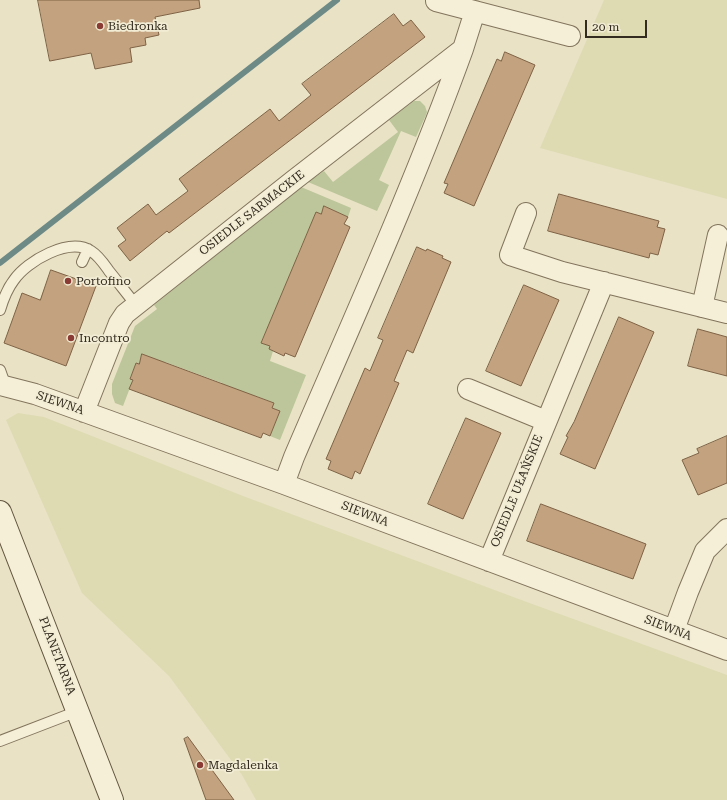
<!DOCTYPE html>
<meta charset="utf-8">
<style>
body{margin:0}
#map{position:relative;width:727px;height:800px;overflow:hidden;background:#e9e2c5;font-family:"Roboto Serif",serif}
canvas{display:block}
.scale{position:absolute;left:585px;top:20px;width:62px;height:18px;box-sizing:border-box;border:2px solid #332b1f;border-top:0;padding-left:5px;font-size:12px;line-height:14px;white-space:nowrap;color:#332b1f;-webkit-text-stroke:3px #f1ecd3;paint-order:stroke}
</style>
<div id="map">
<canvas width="727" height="800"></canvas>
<div class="scale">20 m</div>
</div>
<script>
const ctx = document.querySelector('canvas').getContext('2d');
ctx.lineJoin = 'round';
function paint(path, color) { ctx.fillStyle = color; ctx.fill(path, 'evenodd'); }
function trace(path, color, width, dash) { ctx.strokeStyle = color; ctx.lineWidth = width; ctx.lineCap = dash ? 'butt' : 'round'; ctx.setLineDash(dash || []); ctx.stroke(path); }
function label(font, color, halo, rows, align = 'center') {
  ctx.font = font + ' "Roboto Serif",serif'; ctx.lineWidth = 3.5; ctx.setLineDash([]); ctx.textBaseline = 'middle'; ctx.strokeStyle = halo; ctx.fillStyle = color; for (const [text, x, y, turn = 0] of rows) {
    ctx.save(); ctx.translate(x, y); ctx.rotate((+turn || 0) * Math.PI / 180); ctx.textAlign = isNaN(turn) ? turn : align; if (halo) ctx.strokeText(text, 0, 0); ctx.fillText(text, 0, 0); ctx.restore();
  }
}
const farmland = new Path2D(`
 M604,0H727V199L540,148Z
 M18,413L44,417L243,496L524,601L727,675V800H256L242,775L169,676L82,593L6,420Z`);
const green = new Path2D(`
 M414,101H420L425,106L427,112L426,115L416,137L401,131L379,180L389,185L377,211L308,182L324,171L333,182L398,132L389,120Z
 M301,187L351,208L348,217L324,206L321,214L316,213L297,256L302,259L294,265L279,300L284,302L276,308L270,321L275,323L267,329L261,342L270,346L269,349L273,351L270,361L306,375L280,440L270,436L280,411L272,408L274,403L256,396L254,401L220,389L222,383L165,362L162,368L142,354L139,364L136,363L130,378L133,380L123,406L115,403L112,394V384L135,326L157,309L154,305Z`);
const stream = new Path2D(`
 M0,263L337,0`);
const building = new Path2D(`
 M38,0H199L200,8L155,17L159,35L145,38L146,45L130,48L132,62L95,69L91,53L50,61Z
 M394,14L403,26L411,20L425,37L169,233L167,231L130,261L118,246L126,240L117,228L148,204L156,215L188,191L179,179L270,109L279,121L311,95L302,84Z
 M505,52L535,65L474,206L444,193L448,184L444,183L497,59L501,61Z
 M559,194L659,221L657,227L665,229L658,255L650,253L649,258L548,231Z
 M324,206L348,217L344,224L350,227L295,357L285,353L284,356L269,349L270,346L261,343L316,212L321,214Z
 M417,247L426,251L427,249L443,256L442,258L451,262L413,353L407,350L394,381L399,383L360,474L355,471L352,479L328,469L331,461L326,459L365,368L370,371L383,340L378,338Z
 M51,270L96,286L66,366L4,343L22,293L40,300Z
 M524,285L559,300L521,386L486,371Z
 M619,317L654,332L595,469L560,454L568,437L566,436L574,422Z
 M698,329L727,337V376L688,366Z
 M142,354L274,403L272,408L280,411L270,436L263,433L261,438L129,389L133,380L130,379L136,363L139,364Z
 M466,418L501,433L463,519L428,504Z
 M727,436V483L698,495L682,460L699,453L697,449Z
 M541,504L646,544L633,579L527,541Z
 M188,737L234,800H206L184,739Z`);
const lane = new Path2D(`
 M82,262L88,249
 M0,310C3,300 7,289 14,280C27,261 69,237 91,251C99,256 104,264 109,271C118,282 127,294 136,305
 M0,370L6,387
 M0,741L78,711`);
const street = new Path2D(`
 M436,1L570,36
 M526,213L510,255L562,272L727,313
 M702,307L718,235
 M0,385L35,394L284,484L727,650
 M468,389L546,421
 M84,412L119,323L125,314L294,180L463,49L475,11
 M284,484L294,457C352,322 413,187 463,49
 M489,561L604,282
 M674,630L688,592L705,551L727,529`);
const secondary = new Path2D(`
 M0,512L112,800`);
const markers = [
 [100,26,4,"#8a3c34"],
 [68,281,4,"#8a3c34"],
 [71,338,4,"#8a3c34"],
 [200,765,4,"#8a3c34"]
];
const poiNames = [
 ["Biedronka",108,26],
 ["Portofino",76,281],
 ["Incontro",79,338],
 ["Magdalenka",208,765]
];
const streetNames = [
 ["OSIEDLE SARMACKIE",252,213,-38],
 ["SIEWNA",60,403,19],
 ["OSIEDLE UŁAŃSKIE",517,491,-68],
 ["SIEWNA",365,514,21],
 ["SIEWNA",668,628,21],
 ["PLANETARNA",57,656,69]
];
paint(farmland, '#dedbb3');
paint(green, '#bcc69a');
trace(stream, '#6e8a86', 6);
paint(building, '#c3a27f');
trace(building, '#7e6245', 1);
trace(lane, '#82745d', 12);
trace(street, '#82745d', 22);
trace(secondary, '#635640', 24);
trace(lane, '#f5efd7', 10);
trace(street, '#f5efd7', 20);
trace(secondary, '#f5efd7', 22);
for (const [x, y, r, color] of markers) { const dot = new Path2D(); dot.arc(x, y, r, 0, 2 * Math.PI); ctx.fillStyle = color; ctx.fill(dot); trace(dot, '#f1ecd3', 1.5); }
label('12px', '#332b1f', '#f1ecd3', poiNames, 'left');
label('12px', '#332b1f', '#f1ecd3', streetNames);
</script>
